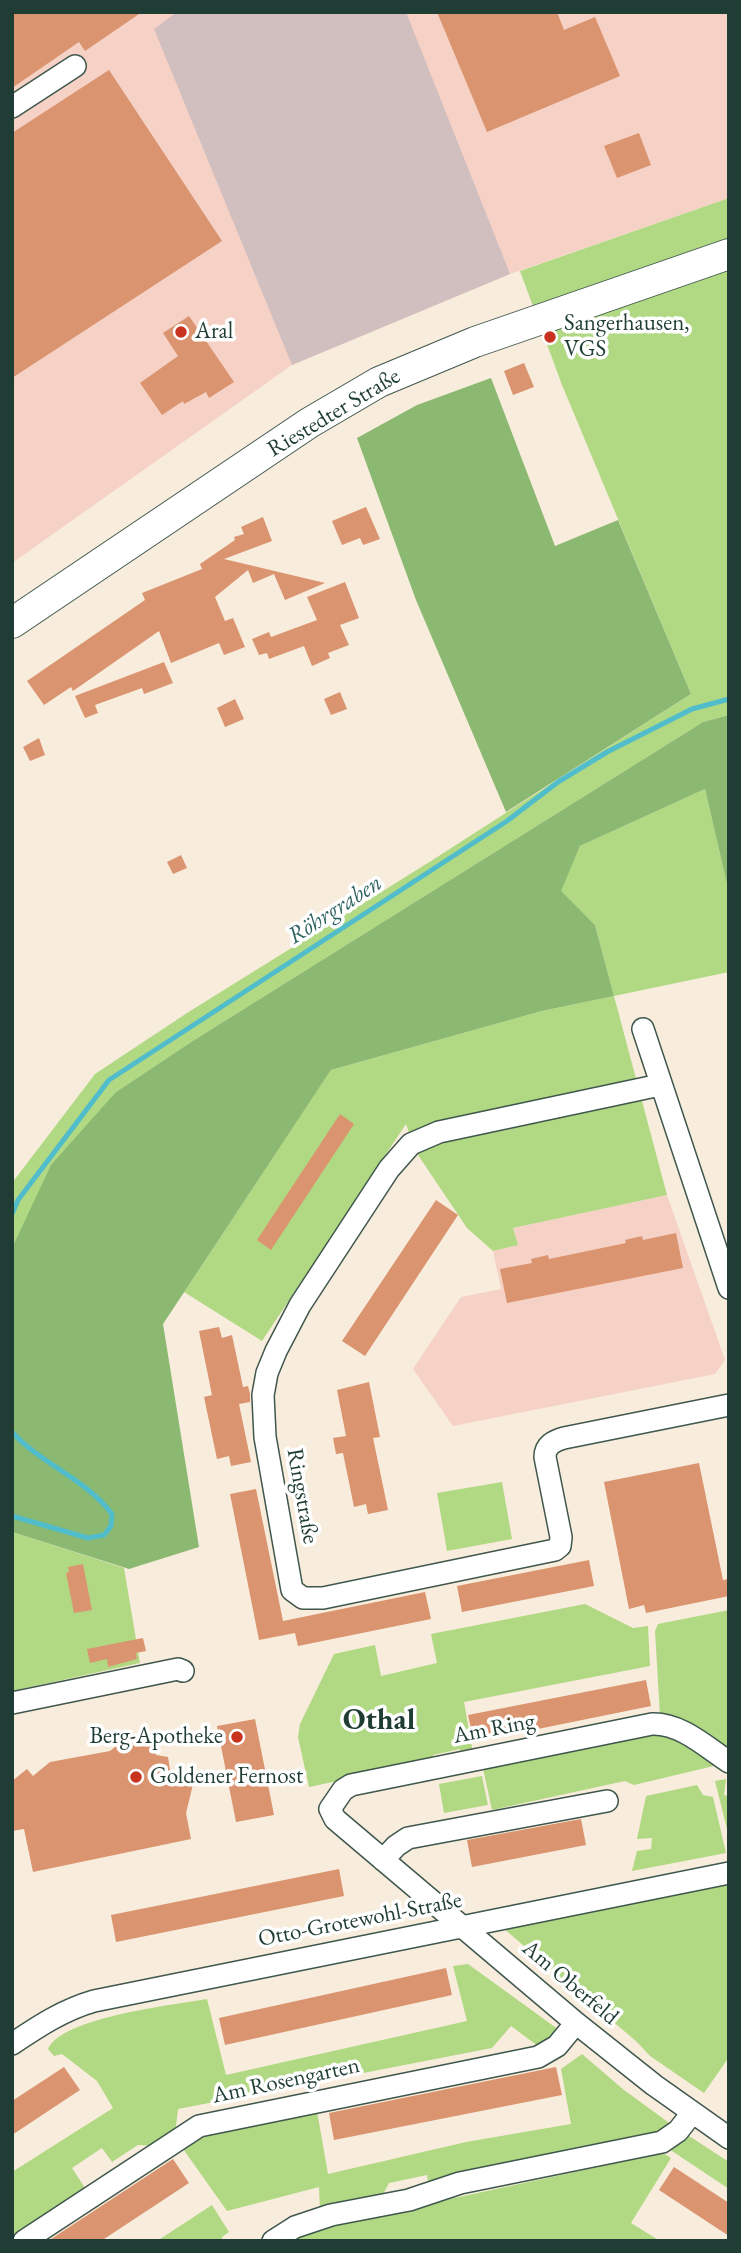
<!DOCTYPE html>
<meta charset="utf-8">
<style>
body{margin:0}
#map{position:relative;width:741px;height:2253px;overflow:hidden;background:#f8ecdc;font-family:"EB Garamond",serif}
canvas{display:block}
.frame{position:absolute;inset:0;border:14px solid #1f3d34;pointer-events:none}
</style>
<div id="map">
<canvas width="741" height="2253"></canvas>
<div class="frame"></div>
</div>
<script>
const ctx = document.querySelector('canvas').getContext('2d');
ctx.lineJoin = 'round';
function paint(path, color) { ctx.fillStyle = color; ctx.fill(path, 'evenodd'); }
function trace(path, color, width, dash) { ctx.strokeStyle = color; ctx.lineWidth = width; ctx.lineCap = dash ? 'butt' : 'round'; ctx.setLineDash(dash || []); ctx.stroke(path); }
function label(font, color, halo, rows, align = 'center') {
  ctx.font = font + ' "EB Garamond",serif'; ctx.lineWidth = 7; ctx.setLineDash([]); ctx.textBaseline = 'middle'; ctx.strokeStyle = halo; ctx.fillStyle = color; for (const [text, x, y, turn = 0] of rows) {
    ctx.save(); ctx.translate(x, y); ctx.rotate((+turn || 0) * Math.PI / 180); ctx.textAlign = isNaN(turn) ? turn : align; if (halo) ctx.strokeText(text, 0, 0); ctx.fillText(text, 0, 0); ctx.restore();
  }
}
const built = new Path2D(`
 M12,12H729V198L510,274L292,365L12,563Z
 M667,1195L725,1360L715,1374L453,1426L413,1369L461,1297L501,1289L493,1251L517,1245L513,1228Z`);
const industrial = new Path2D(`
 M177,12H406L510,274L292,365L154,29Z`);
const green = new Path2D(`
 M729,198V715L703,722L191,1042L116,1092L12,1248V1183L95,1074L187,1013L431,861L691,694L562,385L520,271Z
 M705,789L729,893V972L614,996L667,1195L513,1228L518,1245L493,1251L467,1228L416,1152L406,1124L262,1341L184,1292L331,1070L542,1011L614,996L595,925L560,891L580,846Z
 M502,1482L512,1539L447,1551L437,1493Z
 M12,1532L124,1568L140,1663L12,1691Z
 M585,1604L633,1628L648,1626L650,1666L464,1702L473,1753L462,1755L460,1749L433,1755L434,1761L309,1787L298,1737L300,1724L334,1654L375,1645L381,1676L437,1663L431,1634Z
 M729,1610V1757L660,1716L655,1631L658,1624Z
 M666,1732L722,1764L634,1785L625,1781L492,1810L482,1764Z
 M482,1776L488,1805L444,1813L439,1784Z
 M726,1779L724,1795L729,1796V1837L715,1781Z
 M697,1785L703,1795L713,1797L726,1853L632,1871L637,1851L651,1849L652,1838L637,1839L646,1796Z
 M729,1881V2057L704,2093L650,2056L637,2042L503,1928Z
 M468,1964L559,2030L542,2049L511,2026L492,2048L178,2109L175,2135L159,2146L138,2145L112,2162L102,2148L72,2168L85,2188L12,2235V2172L113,2108L97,2081L62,2054L54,2056L48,2049C62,2017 174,2005 207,1999L226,2075L467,2021L453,1966Z
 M582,2054L624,2090L672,2125L669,2131L429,2187L427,2175L389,2183L381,2198L320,2211L319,2187L227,2211L181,2146L201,2133L317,2111L328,2174L466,2142L571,2124L561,2069Z
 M686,2134L729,2162V2189L669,2149Z
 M663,2153L671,2158L631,2223L660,2241H286L306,2230Z
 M212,2205L229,2232L222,2237V2241H157Z`);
const forest = new Path2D(`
 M491,378L555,546L618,520L691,694L506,812L416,600L357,438L417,405Z
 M729,715V893L705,789L580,846L561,891L595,925L614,996L542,1011L331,1070L163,1324L199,1547L129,1569L12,1532V1248L51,1165L116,1092L191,1042L703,722Z`);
const stream = new Path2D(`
 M12,1214L18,1200L109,1080L507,821L558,782L607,752L692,709L729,699
 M12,1432C41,1464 86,1479 112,1514L111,1526L104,1535L88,1538L12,1516`);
const building = new Path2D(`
 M12,12H142L85,51L79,42L12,88Z
 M437,12H557L564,30L595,17L620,76L487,132Z
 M109,70L222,241L12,378V133Z
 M639,133L651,165L617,178L604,146Z
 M189,316L234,382L209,398L206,392L184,404L183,401L162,415L140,383L178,356L163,333Z
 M524,363L534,387L513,395L504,371Z
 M366,507L380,539L363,545L360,538L342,545L332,521Z
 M263,517L272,541L224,559L325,583L285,600L274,574L253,583L248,570L215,597L225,621L233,618L245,647L224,655L219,643L171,663L159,631L73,691L71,687L44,705L27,681L145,600L142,593L202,569L200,564L235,540L234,537L244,534L241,527Z
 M345,582L359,618L340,625L349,645L328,653L330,658L312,666L304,646L269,659L267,653L259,655L252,639L269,632L271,637L317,620L307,597Z
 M164,662L173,683L144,694L142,688L95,705L98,713L85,718L75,696Z
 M340,692L347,709L331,715L324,699Z
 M235,699L244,719L225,727L217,708Z
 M39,738L45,755L30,761L23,747Z
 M181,855L187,868L173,874L167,862Z
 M340,1114L354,1124L271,1250L257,1240Z
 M436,1200L458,1215L365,1356L342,1341Z
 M676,1233L683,1268L507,1303L500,1269L532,1263L531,1259L548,1255L549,1259L626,1243L625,1240L642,1236L643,1240Z
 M219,1327L222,1338L232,1335L243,1387L248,1386L250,1394V1402L239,1404L251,1462L231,1466L229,1456L217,1459L204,1397L212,1395L199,1331Z
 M369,1382L380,1437L373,1438L388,1510L368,1514L366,1504L354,1507L343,1453L336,1454L333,1438L346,1436L337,1390Z
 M699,1463L723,1580L729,1579V1596L646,1613L644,1605L629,1609L604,1482Z
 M256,1489L283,1621L425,1592L431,1619L298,1646L295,1633L259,1640L230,1494Z
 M589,1560L594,1586L462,1612L457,1586Z
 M83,1564L92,1610L74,1613L66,1573L69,1572L68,1567Z
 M143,1638L146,1651L136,1653L137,1659L108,1667L107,1659L90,1663L87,1649Z
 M646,1680L651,1706L474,1742L468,1715Z
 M255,1719L274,1815L236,1822L217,1726Z
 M128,1736L154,1743L156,1755L168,1757L170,1770L195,1776L186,1813L191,1839L33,1872L24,1829L12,1831V1781L27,1769L33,1776L50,1762L110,1751Z
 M581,1819L586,1845L472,1867L467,1840Z
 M339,1869L344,1896L116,1942L111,1915Z
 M446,1968L452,1995L225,2045L219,2018Z
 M64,2067L80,2090L12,2135V2101Z
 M556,2067L562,2095L334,2140L329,2113Z
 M173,2159L189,2183L101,2241H48Z
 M674,2167L729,2203V2236L659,2190Z`);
const minor = new Path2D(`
 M12,107L75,66
 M643,1029L729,1288
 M660,1085L439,1132L411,1144L389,1169L300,1305L276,1351L267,1373L263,1395L265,1437L292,1590L303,1598H323L555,1550L560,1546L561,1537L545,1457C545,1445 554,1441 564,1438L729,1405
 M12,1703L178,1669L183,1671
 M729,1762C706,1747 681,1723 652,1724L351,1785L343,1790L330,1809L335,1819L576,2023L654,2085L729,2138
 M383,1860L396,1846L408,1838L607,1801
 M12,2044C39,2026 63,2010 94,2001L729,1873
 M24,2241L199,2126L538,2057L557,2046L576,2023
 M273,2241L295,2227L331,2215L409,2200L460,2183L662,2142L678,2131L692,2113`);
const secondary = new Path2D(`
 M12,623L309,423L379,382L475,342L729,254`);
const markers = [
 [181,332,7,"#c8321e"],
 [550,337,7,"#c8321e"],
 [237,1737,7,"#c8321e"],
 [136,1777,7,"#c8321e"]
];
const poiNames = [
 ["Sangerhausen,",564,324],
 ["VGS",564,350],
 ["Aral",195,332],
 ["Berg-Apotheke",223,1737,"right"],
 ["Goldener Fernost",150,1777]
];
const streetNames = [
 ["Riestedter Straße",334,413,-31],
 ["Ringstraße",302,1496,80],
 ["Am Ring",494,1729,-11],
 ["Otto-Grotewohl-Straße",360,1920,-11],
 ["Am Oberfeld",570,1983,40],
 ["Am Rosengarten",286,2081,-12]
];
const waterNames = [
 ["Röhrgraben",335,910,-33]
];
const districtNames = [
 ["Othal",379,1721]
];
paint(built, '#f6d1c5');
paint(industrial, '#d1bfbf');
paint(green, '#b1d983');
paint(forest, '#8cb971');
trace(stream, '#51bdcb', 5);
paint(building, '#da946f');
trace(minor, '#40574d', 24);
trace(secondary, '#40574d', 32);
trace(minor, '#fff', 21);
trace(secondary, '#fff', 30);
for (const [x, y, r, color] of markers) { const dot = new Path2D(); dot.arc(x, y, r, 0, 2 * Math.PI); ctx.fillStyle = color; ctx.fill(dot); trace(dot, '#fff', 2.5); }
label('23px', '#1f3d34', '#fff', poiNames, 'left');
label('23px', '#1f3d34', '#fff', streetNames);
label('italic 24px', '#2e6361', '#fff', waterNames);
label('bold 30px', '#1f3d34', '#fff', districtNames);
</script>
